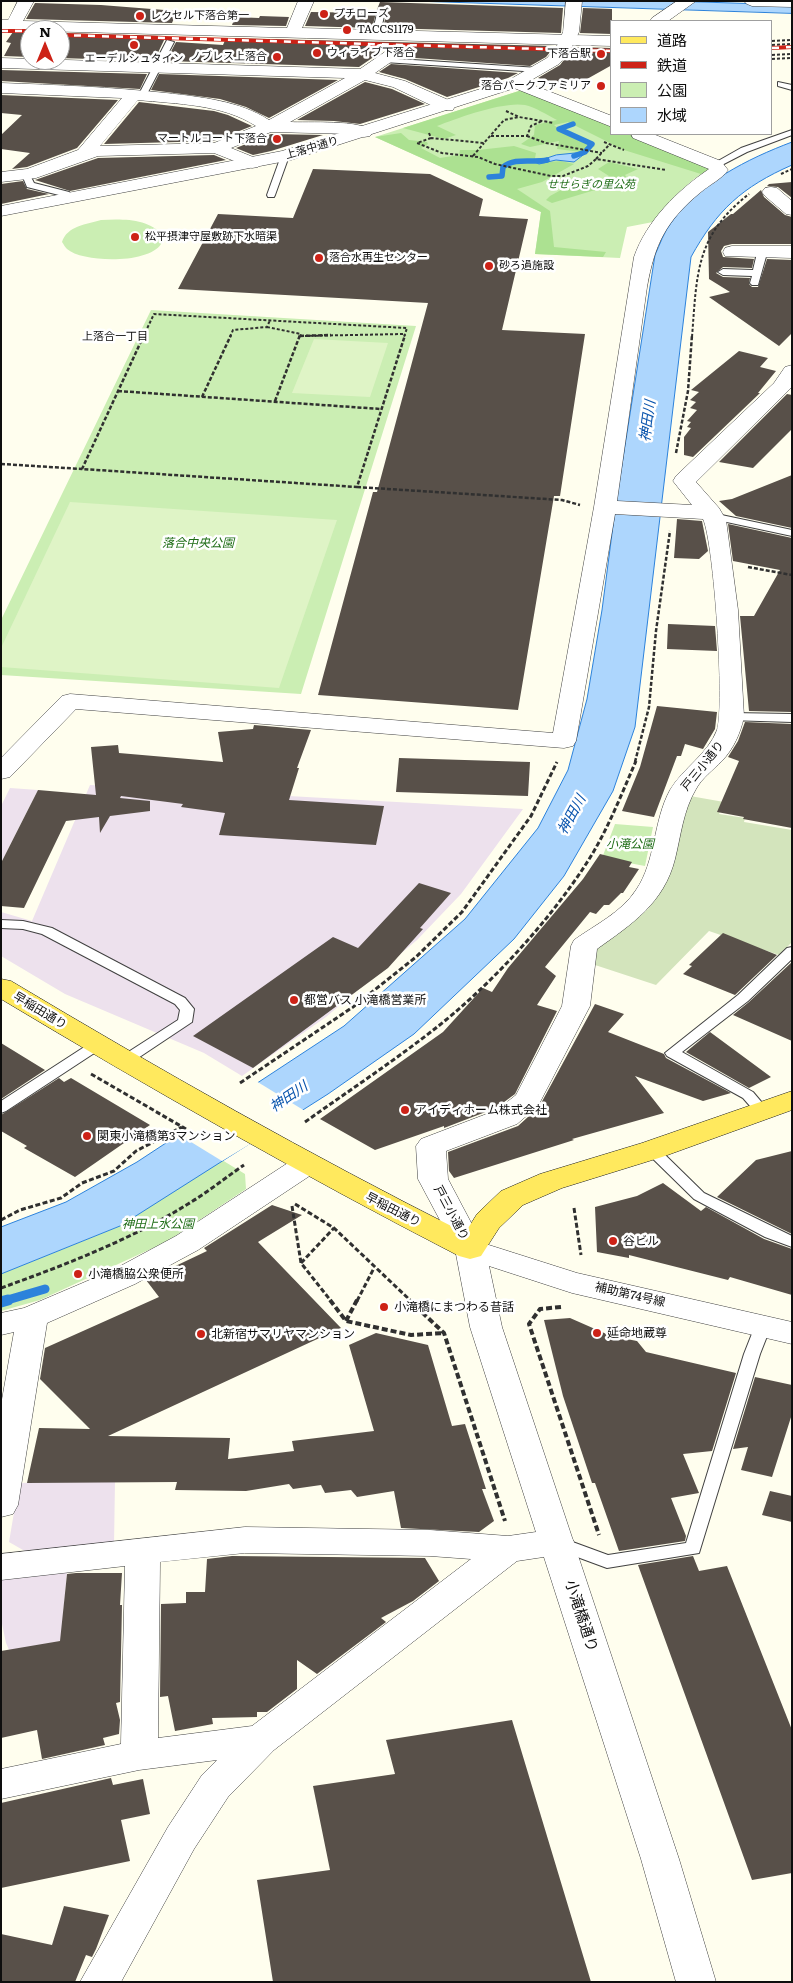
<!DOCTYPE html>
<meta charset="utf-8">
<style>
body{margin:0}
#map{position:relative;width:793px;height:1983px;overflow:hidden;background:#fffeee;font-family:Literata,"Noto Sans JP",serif}
canvas{display:block}
.frame{position:absolute;inset:0;border:2px solid #0e0e0e;pointer-events:none}
.legend{position:absolute;left:610px;top:20px;width:162px;height:115px;box-sizing:border-box;background:#fff;border:1px solid #9f9f9f;margin:0;padding:6px 9px;list-style:none;font-size:15px;color:#0e0e0e}
.legend li{display:flex;align-items:center;gap:10px;height:25px}
.legend b{width:25px;border:1px solid #9f9f9f}
.north{position:absolute;left:20px;top:20px;width:50px;height:50px;box-sizing:border-box;background:#fff;border:1px solid #9f9f9f;border-radius:50%;rotate:0deg;font-size:14px;font-weight:700;line-height:20px;text-align:center;color:#0e0e0e}
.north::after{content:'';display:block;margin:auto;width:18px;height:22px;background:#cd2217;clip-path:polygon(50% 0,100% 100%,50% 72%,0 100%)}
</style>
<div id="map">
<canvas width="793" height="1983"></canvas>
<div class="frame"></div>
<ul class="legend">
<li><b style="height:6px;background:#ffe95e"></b>道路</li>
<li><b style="height:6px;background:#cd2217"></b>鉄道</li>
<li><b style="height:14px;background:#cbeeb3"></b>公園</li>
<li><b style="height:14px;background:#add6fd"></b>水域</li>
</ul>
<div class="north">N</div>
</div>
<script>
const ctx = document.querySelector('canvas').getContext('2d');
ctx.lineJoin = 'round';
function paint(path, color) { ctx.fillStyle = color; ctx.fill(path, 'evenodd'); }
function trace(path, color, width, dash) { ctx.strokeStyle = color; ctx.lineWidth = width; ctx.lineCap = dash ? 'butt' : 'round'; ctx.setLineDash(dash || []); ctx.stroke(path); }
function label(font, color, halo, rows, align = 'center') {
  ctx.font = font + ' Literata,"Noto Sans JP",serif'; ctx.lineWidth = 5; ctx.setLineDash([]); ctx.textBaseline = 'middle'; ctx.strokeStyle = halo; ctx.fillStyle = color; for (const [text, x, y, turn = 0] of rows) {
    ctx.save(); ctx.translate(x, y); ctx.rotate((+turn || 0) * Math.PI / 180); ctx.textAlign = isNaN(turn) ? turn : align; if (halo) ctx.strokeText(text, 0, 0); ctx.fillText(text, 0, 0); ctx.restore();
  }
}
const industrial = new Path2D(`
 M90,785L523,809L461,894L417,940L326,1017L242,1076L204,1053L65,994L1,956V912L32,921Z
 M10,788L38,790L1,863V806Z
 M115,1481L114,1545L37,1558L9,1542L19,1483Z
 M61,1568L67,1573L63,1615L87,1636L34,1646L13,1659L6,1643L1,1619V1577Z`);
const green = new Path2D(`
 M522,90L612,127V134H628L711,168L694,179L677,194L653,222L627,227L620,258L535,254L541,212L375,137Z
 M101,220C122,219 149,218 163,236C162,239 162,242 161,244C149,264 83,263 67,249C65,247 64,245 62,242C67,226 87,224 101,220Z
 M151,310L416,326L301,694L1,675V620Z
 M615,824L653,827L645,866L602,858Z
 M222,1160L245,1174L246,1189L166,1242L40,1300L1,1311V1274L120,1226Z`);
const forest = new Path2D(`
 M522,90L612,127V134H628L711,168L701,174L624,150L568,122L554,125L565,134L595,146L581,152L557,149L559,141L530,147L521,144L534,135L535,125L557,120C547,115 535,107 525,105C504,101 457,118 437,126L456,135L444,139L403,128Z
 M401,133L409,140L427,142L428,144L421,148L440,158L459,155L460,150H478L514,146L536,153L534,163L561,161L574,164L542,182L517,189L550,211L554,247L606,252L603,257L535,254L541,212L375,137Z
 M609,162L638,169L625,175L628,179L607,185L601,181L609,176L598,169Z
 M570,185H588L595,190L552,203L546,200L550,196Z`);
const cemetery = new Path2D(`
 M690,796L724,802L719,814L745,818L744,822L792,830V942L779,955L709,931L656,985L592,964L597,946L648,909L661,891Z`);
const pitch = new Path2D(`
 M314,339L388,343L370,397L292,393Z
 M70,502L337,520L279,688L1,667V648Z`);
const water = new Path2D(`
 M414,1H672L792,5V13Z
 M792,142V165C742,187 717,210 691,257L635,727L613,791L564,876L514,939L414,1034L328,1094L120,1226L1,1274V1227L66,1202L137,1162L344,1026L465,919L538,828L568,770L587,699L602,610L616,503L655,255C660,244 664,232 671,223C699,183 747,159 792,142Z
 M587,152L574,162L556,160L539,164L535,162L556,155Z`);
const pier = new Path2D(`
 M256,1081L305,1111L222,1161L178,1134Z`);
const streamFar2 = new Path2D(`
 M573,124L559,129L592,144L585,152L574,156
 M489,177L502,176L503,167C515,157 532,163 547,160`);
const streamFar1 = new Path2D(`
 M4,1301L45,1289`);
const stream = new Path2D(`
 M1,1302L8,1300`);
const building = new Path2D(`
 M380,2L563,8L561,33L383,28L386,15L376,12Z
 M35,3L101,5L177,11L172,23L26,19Z
 M583,8L612,9V34L580,33Z
 M311,12L376,13L372,28L305,26Z
 M260,16L289,17L286,26L232,25L235,17L259,18Z
 M13,32L30,33V57L4,56L11,43L6,42Z
 M60,33L166,36L154,61L60,58Z
 M226,38L555,46L546,57L530,66L401,57L406,54L408,49L405,45L399,43L391,45L359,67L166,61L176,42L223,45Z
 M574,47L612,48V65L587,79L554,86L538,78L560,65Z
 M391,64L518,73L508,78L447,97L405,79L379,72Z
 M1,70L147,74L140,89L1,81Z
 M159,74L338,80L269,118L246,107L220,99L151,90Z
 M365,82L392,89L425,104L360,124L334,121L297,120Z
 M1,95L118,100L77,148L27,167L12,169L30,153L1,149V135L22,115L1,113Z
 M139,102L214,111L228,115L252,126L214,141L104,144Z
 M271,134L323,135L271,151L253,155L236,148Z
 M214,155L226,160L70,191L35,180L98,158Z
 M313,169L430,174L483,199L479,216L528,219L502,330L585,334L560,496H554L518,710L318,695L373,492H377L428,303L178,289L218,214L293,218Z
 M23,181L27,189L49,194L1,204V184Z
 M792,182V198L778,187L767,186L769,184Z
 M761,190L764,197L785,215L792,217V244H732L724,246L721,251L723,257L754,259L752,268L723,267L716,273L723,277L750,278L749,284L752,287H758L767,259L792,260V333L779,346L709,297L730,292L709,279L708,232L731,214H733Z
 M739,351L768,358L760,367L776,371L758,393H760L693,457L684,455V437L691,428L687,427L691,422L687,421L697,410L690,408L696,402L690,400L699,392L691,390Z
 M787,394L792,395V429L753,468L719,462Z
 M792,475V528L736,516L719,501L732,499Z
 M677,519L702,521L708,551L699,559L674,558Z
 M728,524L792,538V712L749,711L740,616H754L780,570L733,561Z
 M668,624L715,626L717,651L667,649Z
 M657,706L717,712L715,729L703,749L685,744L681,756H677L654,817L622,811L640,767Z
 M745,722L792,724V828L743,819L744,817L717,812L739,761L728,757L738,741Z
 M254,725L311,730L297,768H299L289,800L384,806L376,845L219,835L225,813L181,807L183,804L121,796L120,798L150,801V811L110,816L100,833L99,817L66,821L24,908L1,906V863L38,790L96,795L91,747L118,745L119,753L223,762L218,732L253,729Z
 M399,758L530,762L528,796L396,792Z
 M600,854L632,862L629,867L639,869L623,893H621L609,905H604L596,914L590,912L545,967L556,976L537,1005L557,1011L515,1094L496,1108L444,1128V1126L375,1150L320,1119L443,1032L483,988L492,992L508,968L583,879Z
 M419,883L451,893L420,928L423,929L388,968L253,1068L193,1036L333,937L358,948Z
 M723,933L777,955L735,995L683,974L692,966L689,965Z
 M792,962V1041L733,1015L749,1002Z
 M595,1004L624,1014L608,1032L664,1054L666,1058L731,1093L703,1101L635,1076L664,1113L572,1139L574,1140L454,1178L449,1171L448,1152L518,1126L539,1107Z
 M710,1032L771,1077L749,1088L686,1052Z
 M1,1043L45,1070L1,1099Z
 M59,1078L64,1082L71,1078L150,1125L75,1177L24,1148L27,1146L1,1131V1115Z
 M792,1151V1234L717,1197L756,1160Z
 M663,1183L701,1211L706,1207L764,1239L792,1249V1295L730,1277L728,1280L629,1255V1258L597,1252L595,1207L637,1196Z
 M272,1205L302,1215L258,1242L341,1328L108,1436L230,1438L228,1459L294,1451L292,1441L374,1431L349,1345L376,1333L428,1345L452,1426L465,1424L486,1489H482L494,1521L479,1532L401,1528L394,1491L357,1497L351,1490L325,1493L321,1485L293,1489L289,1484L246,1491L175,1490L177,1482L27,1483L39,1428L90,1429L40,1379L45,1348L159,1297L146,1280L207,1251L204,1248Z
 M570,1318L611,1336L637,1341L646,1352L736,1373L712,1451L683,1454L699,1493L671,1498L686,1536L685,1541L619,1551L595,1483H592L563,1396L544,1320Z
 M755,1377L792,1385V1414L772,1477L741,1470L748,1447L733,1449Z
 M770,1491L792,1496V1522L762,1515Z
 M232,1556L425,1558L439,1581L413,1601L381,1618L386,1622L317,1674L297,1660V1689L267,1712H257V1717L212,1718L213,1724L175,1731L168,1696L160,1697L161,1604L186,1603V1592H205L207,1559Z
 M693,1556L699,1571L727,1566L792,1730V1873L752,1880L638,1565Z
 M76,1573H122L120,1605H122L120,1702L116,1703L120,1720L119,1734L103,1738L105,1745L42,1759L37,1730L1,1738V1651L60,1641L67,1574Z
 M512,1720L591,1982H273L257,1880L330,1870L313,1786L395,1774L386,1740Z
 M111,1778L113,1785L143,1779L150,1814L121,1820L130,1861L1,1888V1803Z
 M64,1906L109,1915L96,1949L92,1957L86,1955L75,1982H1V1934L52,1945Z`);
const pathFar3 = new Path2D(`
 M772,41L792,40
 M772,45L792,44
 M772,55L792,54
 M772,59L792,58
 M506,111L519,117L554,123
 M429,133L431,138L484,143L504,120L519,117
 M491,136H527L531,126L542,121
 M527,136L546,143L602,153
 M431,138L417,143L442,153L478,157L495,164L551,176H563L588,166L596,159L666,170
 M604,142L624,150
 M473,156L484,143
 M596,159L609,145
 M781,174L792,169
 M267,327L301,334L300,337
 M300,336L404,334
 M143,337L154,314L407,328L404,337
 M230,337L233,330L267,327L270,320
 M692,337C697,274 695,236 749,194`);
const pathFar2 = new Path2D(`
 M144,335L82,469L357,487L405,335
 M300,336L331,335
 M118,391L381,409
 M202,397L231,335
 M275,401L300,335
 M676,453L688,391L692,335
 M1,464L82,469
 M357,487L562,500L580,505
 M748,567L792,575
 M635,762L649,707L656,631L670,531`);
const pathFar1 = new Path2D(`
 M91,1074L186,1129
 M240,1083L353,1007L416,957L462,912L531,816L557,762
 M305,1122C347,1092 391,1063 432,1031C488,988 548,923 586,864C607,832 621,795 636,761
 M295,1204L334,1228L411,1301
 M292,1206L301,1263L331,1301
 M574,1208L581,1255
 M1,1220L20,1210L61,1198L82,1183L114,1171L136,1151L182,1127
 M301,1263L334,1228
 M1,1288C65,1265 130,1240 188,1204C208,1192 225,1178 244,1165
 M357,1301L374,1268`);
const path = new Path2D(`
 M330,1300L346,1321L411,1335L444,1333
 M409,1300L444,1333L505,1521
 M561,1307L540,1309L529,1324L599,1535
 M346,1321L357,1300`);
const service = new Path2D(`
 M377,14L384,16L380,34L376,36L372,34Z
 M167,40L174,42L146,96L139,98L138,96Z
 M381,58L539,68L543,70L539,72L384,62H381Z
 M778,82L792,85V90L778,86Z
 M792,130V135L747,152L718,167L711,165L741,148Z
 M285,153L289,156L275,195L274,197H268L267,195L281,156Z
 M26,172L29,173L34,183L69,192L75,198L71,201L63,196L27,187L22,175Z
 M762,250L767,253L758,285H752L750,283L752,276L723,275L718,272L723,269L753,270L757,253Z
 M712,513L792,530V536L708,518L707,516L708,514Z
 M732,713L792,714V722L728,720L726,717Z
 M1,920L23,921L52,928L185,998L194,1009L192,1022L129,1064H119L117,1061L119,1058L178,1020L180,1010L175,1004L42,934L23,929L1,928Z
 M792,947V959L748,1001L682,1052L753,1092L769,1111L767,1114H757L743,1098L667,1056L665,1053L738,995L787,948Z
 M97,1041L102,1042L104,1045L102,1048L6,1111L1,1113V1101L92,1042Z
 M652,1145L657,1147L704,1193L792,1236V1247L765,1237L694,1199L647,1153L645,1150L647,1147Z
 M763,1321L769,1322L771,1326L760,1354L699,1553L607,1568L553,1548L550,1543L553,1538L559,1537L608,1555L686,1543L744,1354L755,1326L757,1322Z`);
const minor = new Path2D(`
 M18,1H34L23,21L287,28L298,1H314L302,28L612,36V46L1,30V20H8Z
 M677,1H696L668,21H650L652,18Z
 M744,1H792V7L752,6L747,4Z
 M398,45L404,47L406,50L404,53L375,73L405,81L453,102L455,106L453,110H441L393,87L365,80L290,122C306,123 363,119 373,132L370,136L364,137L353,134L271,132L231,148L258,159L261,163L258,167L252,168L214,153L98,156L36,178L1,182V172L27,169L78,150L122,98L1,93V83C57,85 111,87 166,93C201,97 240,101 269,120L345,78L1,68V58L360,69L392,47ZM138,100C177,104 222,104 256,126L214,143L100,146Z
 M515,78L612,116V127L509,86L507,83L509,80Z
 M631,134H653L721,161L728,170C722,179 709,185 701,192C666,221 655,243 647,287L617,501L692,505L673,481L676,476L774,383L785,367L792,365V387L696,482L719,508L726,520L738,610L744,717C740,734 734,748 722,761C713,770 702,778 696,789C683,811 681,835 675,859C664,903 632,924 597,949L590,1006L538,1106L517,1124L446,1151L448,1179L485,1249L481,1256L470,1259L459,1256L418,1179L416,1146L421,1139L497,1110L516,1095L562,1006L571,946L574,940C595,925 622,912 636,890C656,861 653,821 670,790C683,768 708,754 717,730C725,707 714,542 703,519L615,514L576,741L573,746L564,748L76,709L10,777L1,779V758L62,696L70,694L553,733L594,507L634,257C647,220 677,191 709,169L633,138Z
 M771,187L777,188L792,201V215L786,214L765,196L762,192L765,188Z
 M732,246H792V258L725,256L723,252L725,248Z
 M307,1154L317,1157L322,1164L317,1171L198,1250L135,1284L47,1323L18,1505L13,1514L1,1517V1405L14,1332L1,1335V1313L24,1308L113,1270L176,1236L297,1157Z
 M245,1527L430,1530L508,1536L557,1529L569,1533L574,1542L569,1551L557,1555L517,1561L274,1750L228,1797L194,1849L121,1982H80L168,1827L202,1775L217,1760L139,1770L1,1799V1769L121,1744L125,1566L1,1580V1554ZM245,1553L430,1556L471,1559L252,1726L158,1738L160,1562Z`);
const tertiary = new Path2D(`
 M566,1H582L579,32L569,53L559,64L521,86L291,160L1,216V206L282,151L509,80L547,58L556,48L563,32Z
 M470,1239L577,1273L792,1322V1344L572,1293L489,1266L502,1327L679,1859L716,1982H676L641,1859L470,1327L455,1249L459,1242Z`);
const primary = new Path2D(`
 M1,979L11,981C160,1070 310,1155 465,1233L477,1214L501,1191L540,1174L642,1143L792,1091V1110L662,1157L562,1188L523,1205L499,1228L481,1256L470,1259L459,1256C304,1176 151,1089 1,999Z`);
const rail = new Path2D(`
 M1,31H30
 M60,35L612,51
 M772,48L792,47`);
const markers = [
 [324,14,5,"#cd2217"],
 [140,16,5,"#cd2217"],
 [347,30,5,"#cd2217"],
 [134,45,5,"#cd2217"],
 [317,53,5,"#cd2217"],
 [601,54,5,"#cd2217"],
 [277,57,5,"#cd2217"],
 [601,86,5,"#cd2217"],
 [277,139,5,"#cd2217"],
 [135,237,5,"#cd2217"],
 [319,258,5,"#cd2217"],
 [489,266,5,"#cd2217"],
 [294,1000,5,"#cd2217"],
 [405,1110,5,"#cd2217"],
 [87,1136,5,"#cd2217"],
 [613,1241,5,"#cd2217"],
 [78,1274,5,"#cd2217"],
 [384,1307,5,"#cd2217"],
 [597,1333,5,"#cd2217"],
 [201,1334,5,"#cd2217"]
];
const farPoinames = [
 ["プチローズ",334,14],
 ["レクセル下落合第一",150,16],
 ["TACCS1179",357,30],
 ["ウィライブ下落合",327,53],
 ["下落合駅",591,54,"right"],
 ["ノブレス上落合",267,57,"right"],
 ["エーデルシュタイン",134,59,"center"],
 ["落合パークファミリア",591,86,"right"],
 ["マートルコート下落合",267,139,"right"],
 ["松平摂津守屋敷跡下水暗渠",145,237],
 ["落合水再生センター",329,258],
 ["砂ろ過施設",499,266]
];
const farStreetnames = [
 ["上落中通り",312,148,-16]
];
const farParknames = [
 ["せせらぎの里公苑",591,185]
];
const farNeighbourhoodnames = [
 ["上落合一丁目",115,337]
];
const parkNames = [
 ["落合中央公園",198,543],
 ["小滝公園",630,844],
 ["神田上水公園",158,1224]
];
const streetNames = [
 ["戸三小通り",703,766,-51],
 ["早稲田通り",40,1011,31],
 ["早稲田通り",393,1210,27],
 ["戸三小通り",451,1213,62],
 ["補助第74号線",630,1295,13]
];
const poiNames = [
 ["都営バス 小滝橋営業所",304,1000],
 ["アイディホーム株式会社",415,1110],
 ["関東小滝橋第3マンション",97,1136],
 ["谷ビル",623,1241],
 ["小滝橋脇公衆便所",88,1274],
 ["小滝橋にまつわる昔話",394,1307],
 ["延命地蔵尊",607,1333],
 ["北新宿サマリヤマンション",211,1334]
];
const waterNames = [
 ["神田川",648,421,-82],
 ["神田川",572,815,-61],
 ["神田川",289,1097,-34]
];
const nearStreetnames = [
 ["小滝橋通り",581,1616,72]
];
paint(industrial, '#ede1ed');
paint(green, '#cbeeb3');
paint(forest, '#ace191');
paint(cemetery, '#d3e4bc');
paint(pitch, '#dff4c6');
paint(water, '#add6fd');
trace(water, '#2c82db', 1);
paint(pier, '#fffeee');
trace(streamFar2, '#2c82db', 5.5);
trace(streamFar1, '#2c82db', 9);
trace(stream, '#2c82db', 11);
paint(building, '#585049');
trace(service, '#414141', 2);
trace(minor, '#414141', 1);
trace(tertiary, '#414141', 1);
trace(primary, '#1f1f1f', 1);
trace(pathFar3, '#303030', 2, [3, 2]);
trace(pathFar2, '#303030', 2.5, [4, 2]);
trace(pathFar1, '#303030', 3, [5, 2.5]);
trace(path, '#303030', 4, [6, 3]);
paint(service, '#fff');
paint(minor, '#fff');
paint(tertiary, '#fff');
paint(primary, '#ffe95e');
trace(rail, '#cd2217', 4);
trace(rail, '#fff', 2.5, [7]);
for (const [x, y, r, color] of markers) { const dot = new Path2D(); dot.arc(x, y, r, 0, 2 * Math.PI); ctx.fillStyle = color; ctx.fill(dot); trace(dot, '#fff', 2); }
label('11px', '#0e0e0e', '#fff', farPoinames, 'left');
label('11px', '#0e0e0e', '#fff', farStreetnames);
label('italic 11px', '#1f6d17', '#fff', farParknames);
label('11px', '#0e0e0e', '#fff', farNeighbourhoodnames);
label('italic 12px', '#1f6d17', '#fff', parkNames);
label('12px', '#0e0e0e', '#fff', streetNames);
label('12px', '#0e0e0e', '#fff', poiNames, 'left');
label('italic 14px', '#0954ad', '#fff', waterNames);
label('15px', '#0e0e0e', '#fff', nearStreetnames);
</script>
